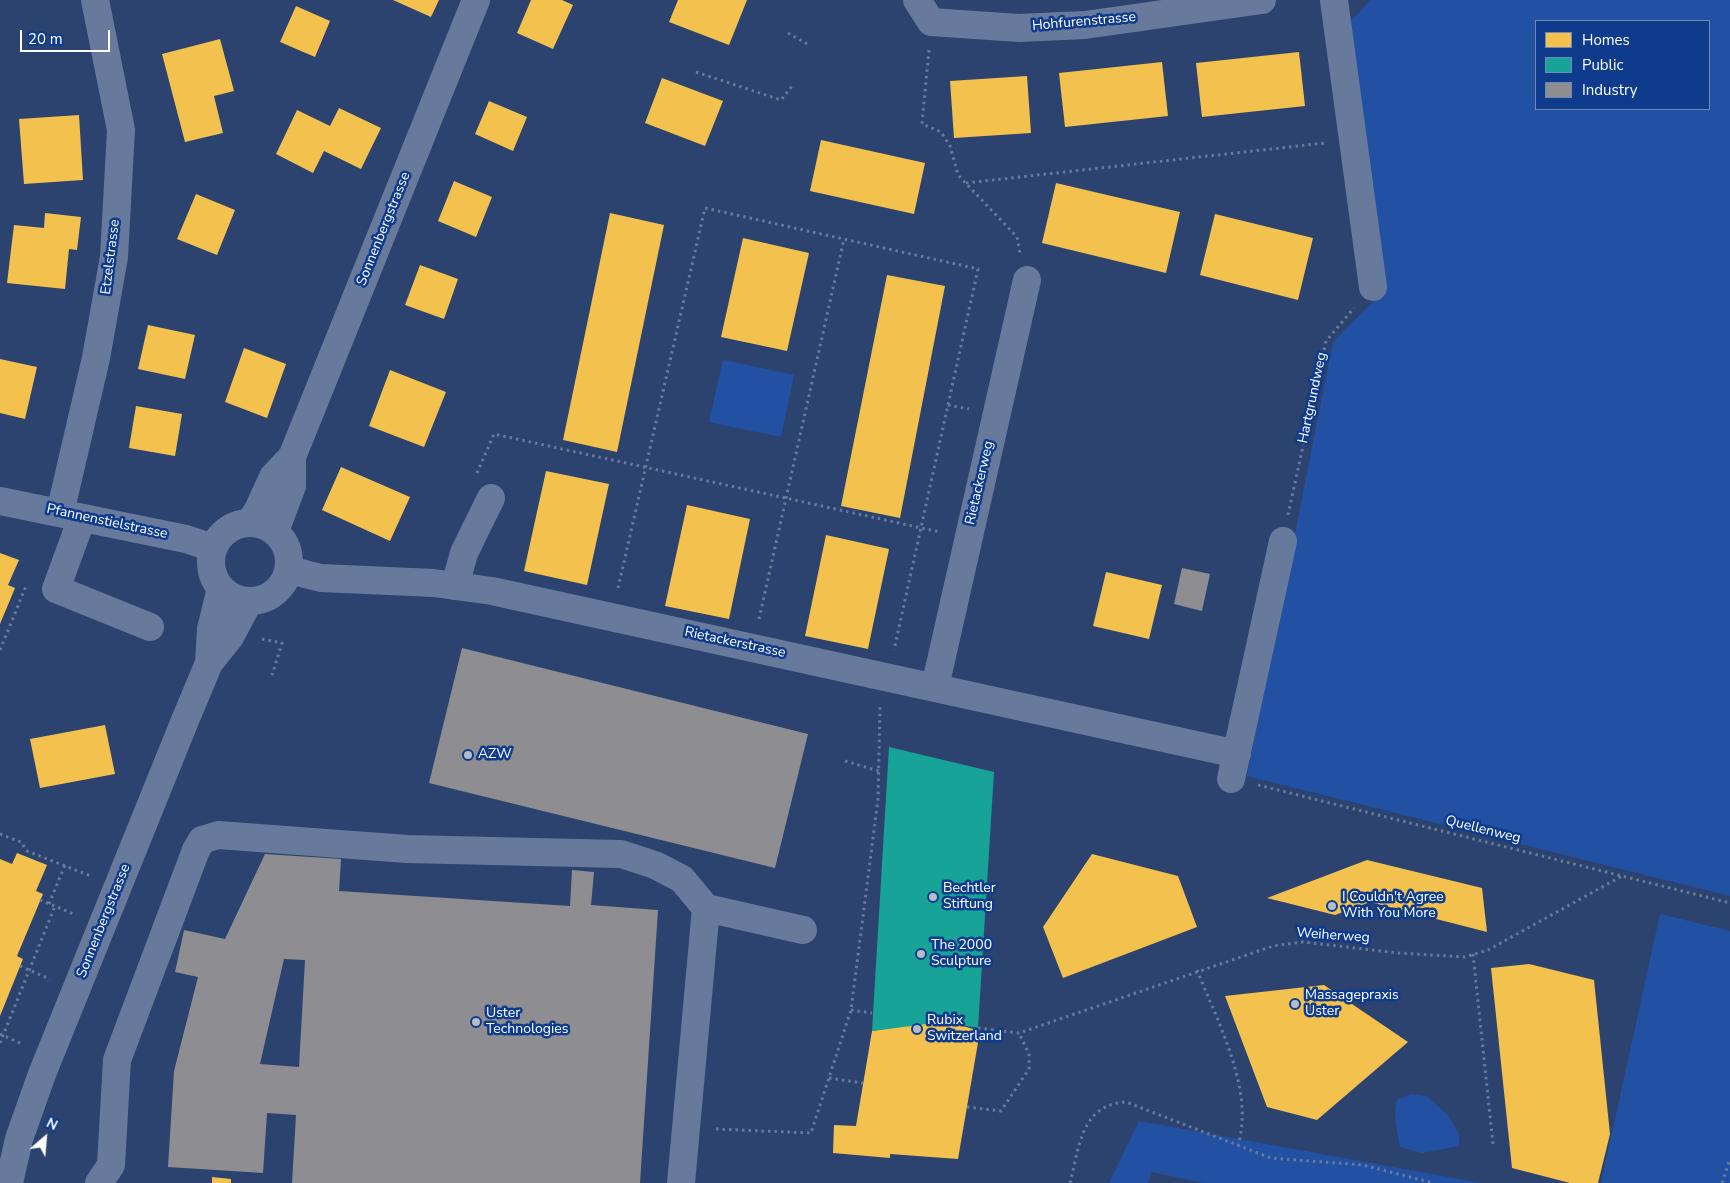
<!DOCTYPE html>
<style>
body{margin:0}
#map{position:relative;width:1730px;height:1183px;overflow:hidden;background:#2c436f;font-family:"Nunito Sans",sans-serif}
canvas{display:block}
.legend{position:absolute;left:1535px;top:20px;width:175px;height:90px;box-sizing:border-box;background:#0f3b8c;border:1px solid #6f89ba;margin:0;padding:6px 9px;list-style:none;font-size:15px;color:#fff}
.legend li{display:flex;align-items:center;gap:10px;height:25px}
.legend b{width:25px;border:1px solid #6f89ba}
.north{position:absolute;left:20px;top:1113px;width:50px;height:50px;-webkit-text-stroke:4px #0f3b8c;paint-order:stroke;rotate:27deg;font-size:14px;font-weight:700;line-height:20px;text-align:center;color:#fff}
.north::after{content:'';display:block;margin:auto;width:18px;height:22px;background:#fff;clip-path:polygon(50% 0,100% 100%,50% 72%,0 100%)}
.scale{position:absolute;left:20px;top:30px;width:90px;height:22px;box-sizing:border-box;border:2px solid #fff;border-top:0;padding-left:6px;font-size:15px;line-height:18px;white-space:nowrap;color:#fff;-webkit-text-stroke:4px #0f3b8c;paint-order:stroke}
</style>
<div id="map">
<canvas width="1730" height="1183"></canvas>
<ul class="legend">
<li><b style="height:14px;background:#f2c14e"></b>Homes</li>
<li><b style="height:14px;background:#17a398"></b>Public</li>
<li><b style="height:14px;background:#8d8d92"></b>Industry</li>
</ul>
<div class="north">N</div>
<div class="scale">20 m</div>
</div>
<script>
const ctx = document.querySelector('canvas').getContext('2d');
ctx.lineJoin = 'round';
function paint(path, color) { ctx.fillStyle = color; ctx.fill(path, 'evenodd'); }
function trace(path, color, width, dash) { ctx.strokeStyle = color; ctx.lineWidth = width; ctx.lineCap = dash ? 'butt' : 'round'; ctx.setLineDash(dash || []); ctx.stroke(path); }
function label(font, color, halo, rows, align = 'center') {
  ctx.font = font + ' "Nunito Sans",sans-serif'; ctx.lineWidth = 5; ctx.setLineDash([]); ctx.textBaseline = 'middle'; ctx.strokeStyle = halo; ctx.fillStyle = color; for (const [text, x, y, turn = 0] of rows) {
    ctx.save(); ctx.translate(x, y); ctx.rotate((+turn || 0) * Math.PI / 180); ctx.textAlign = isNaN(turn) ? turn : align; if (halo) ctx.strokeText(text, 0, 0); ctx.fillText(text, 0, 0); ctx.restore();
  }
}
const green = new Path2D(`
 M1371,0H1730V896L1247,776L1333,342L1383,292L1347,25ZM1536,21H1709V109H1536Z
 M723,360L794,375L781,437L709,422Z
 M1660,914L1730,931V1183H1601Z
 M1411,1094L1426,1096L1448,1115L1459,1134V1146L1422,1153L1400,1147C1397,1130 1393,1116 1397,1100Z
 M1139,1121L1481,1183H1203L1152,1172L1148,1183H1109Z`);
const homes = new Path2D(`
 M393,0H439L431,17Z
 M531,0H562L573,5L553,49L517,33Z
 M678,0H747L729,45L669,22Z
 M296,6L330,21L315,57L280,42Z
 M220,39L234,91L214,96L223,133L185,142L162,54Z
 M1299,52L1305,106L1202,117L1196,63Z
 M1162,62L1168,116L1065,127L1059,73Z
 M1027,76L1031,133L954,138L950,81Z
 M662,78L723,101L705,146L645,123Z
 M489,101L527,117L513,151L475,134Z
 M339,108L381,128L361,169L324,151L313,173L276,154L297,110L330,126Z
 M79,115L83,180L24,184L19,119Z
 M821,140L925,163L914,214L810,191Z
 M454,181L492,197L476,237L438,221Z
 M1056,183L1180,212L1166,273L1042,243Z
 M196,194L235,210L217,255L177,239Z
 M45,213L81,217L77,250L69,249L65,289L7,283L14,225L44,228Z
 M610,213L664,225L617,452L563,440Z
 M1215,214L1313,238L1298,300L1200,275Z
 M743,238L809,253L787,351L721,337Z
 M420,265L458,279L444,319L405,305Z
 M887,275L945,286L900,518L841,506Z
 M148,325L195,335L185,379L138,369Z
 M244,348L286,364L267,418L225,402Z
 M0,359L37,367L25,419L0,413Z
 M390,370L446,392L424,447L369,426Z
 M136,406L182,414L175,456L129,448Z
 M341,467L410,497L390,541L322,510Z
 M546,471L609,484L587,585L524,571Z
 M687,505L750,519L729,619L665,606Z
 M826,535L889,549L868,649L805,636Z
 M0,553L19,560L8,585L15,588L0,624Z
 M1106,572L1162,585L1149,639L1093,626Z
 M105,725L115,774L40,788L30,739Z
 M17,853L47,865L36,891L43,894L17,956L23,959L0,1016V859L12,864Z
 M1092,854L1178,876L1197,927L1063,978L1043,927Z
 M1367,860L1482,888L1487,932L1370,902L1335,915L1267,898Z
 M1529,964L1594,980L1610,1134L1598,1183H1570L1512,1168L1491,968Z
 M1324,985L1408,1042L1317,1120L1267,1107L1225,996Z
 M942,1020L980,1031L958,1159L890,1154V1158L833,1153L834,1125L856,1126L872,1031Z
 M212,1177L231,1179V1183H212Z`);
const public = new Path2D(`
 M889,747L994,772L978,1028L942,1022L872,1031Z`);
const industry = new Path2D(`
 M1182,568L1210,574L1202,611L1174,604Z
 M462,648L808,734L775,868L429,783Z
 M265,854L341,859L339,891L570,906L572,870L594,872L591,905L658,910L640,1183H292L296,1115L267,1113L263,1173L168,1167L174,1071L198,977L175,972L184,930L225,939ZM284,959L305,960L299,1067L260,1064Z`);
const path = new Path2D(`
 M788,33L809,45
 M929,50L922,124L941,132L950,146L958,175L1017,237L1020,253
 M696,72L781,100L793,85
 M966,183L1325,143
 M948,405L969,409
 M477,473L494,434L940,532
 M1288,515L1326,341L1354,308
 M618,588L705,208L978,269L894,650
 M759,619L844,239
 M262,639L282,643L272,675
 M0,650L26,586
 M845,761L879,771
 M1258,785L1730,903
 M0,834L21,842L27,851L91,876
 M40,900L76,915
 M49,904L65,865
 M1473,954L1493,1144
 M20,966L50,979
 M1197,970C1217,1021 1255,1090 1238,1145
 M851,1010L872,1013
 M978,1028L1019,1033L1273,946L1303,942L1399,953L1465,957L1488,950L1622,876
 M0,1034L22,1044
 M0,1043L55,906
 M829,1078L863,1083
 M967,1107L1001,1111L1029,1069V1054L1019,1033
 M716,1129L811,1133L851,1010L878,799L880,705
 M1070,1183C1079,1148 1081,1104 1126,1102L1271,1158L1363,1165L1433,1183
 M1722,1183L1730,1159`);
const minor = new Path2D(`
 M917,0L931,22L1019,28L1085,25L1262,0
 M1334,0L1373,287
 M0,501L186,539L213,548
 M60,513L96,358L114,257L121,130L95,0
 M82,518L56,589L150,627
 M250,522L258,510L273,477L292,457L476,0
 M211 562a39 39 0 1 1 78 0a39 39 0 1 1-78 0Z
 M275,531L292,486V457
 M289,570L321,578L434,583L492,591L1237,754
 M455,586L464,553L491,498
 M209,663L211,629L221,588
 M935,687L1027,280
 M1231,779L1283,541
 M9,1183L19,1139L42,1074L186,718L209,663L230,637L249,601
 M99,1183L111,1165L117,1060L196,850L202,840L218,835L407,849L621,854L655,865L682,879L706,908L803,930
 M681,1183L706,908`);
const markers = [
 [468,755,5,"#b5bdcd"],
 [933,897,5,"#b5bdcd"],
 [1332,906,5,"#b5bdcd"],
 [921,954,5,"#b5bdcd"],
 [1295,1004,5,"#b5bdcd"],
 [476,1022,5,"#b5bdcd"],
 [917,1029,5,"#b5bdcd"]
];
const streetNames = [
 ["Hohfurenstrasse",1084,22,-5],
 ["Sonnenbergstrasse",384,229,-68],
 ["Etzelstrasse",111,257,-83],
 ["Hartgrundweg",1313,398,-78],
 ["Rietackerweg",980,483,-77],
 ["Pfannenstielstrasse",107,522,12],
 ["Rietackerstrasse",735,643,12],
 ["Quellenweg",1483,830,14],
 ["Sonnenbergstrasse",104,921,-68],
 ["Weiherweg",1333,936,4]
];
const poiNames = [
 ["AZW",478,755],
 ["Bechtler",943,889],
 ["Stiftung",943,905],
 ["I Couldn't Agree",1342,898],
 ["With You More",1342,914],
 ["The 2000",931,946],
 ["Sculpture",931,962],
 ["Massagepraxis",1305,996],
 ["Uster",1305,1012],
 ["Uster",486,1014],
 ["Technologies",486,1030],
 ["Rubix",927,1021],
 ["Switzerland",927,1037]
];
paint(green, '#2251a4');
paint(homes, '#f2c14e');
paint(public, '#17a398');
paint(industry, '#8d8d92');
trace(path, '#687a9c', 3, [2.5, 4]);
trace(minor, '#687a9c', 28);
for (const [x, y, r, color] of markers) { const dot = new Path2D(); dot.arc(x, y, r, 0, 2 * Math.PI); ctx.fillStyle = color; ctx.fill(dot); trace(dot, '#0f3b8c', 2); }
label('14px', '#fff', '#0f3b8c', streetNames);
label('14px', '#fff', '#0f3b8c', poiNames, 'left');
</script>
